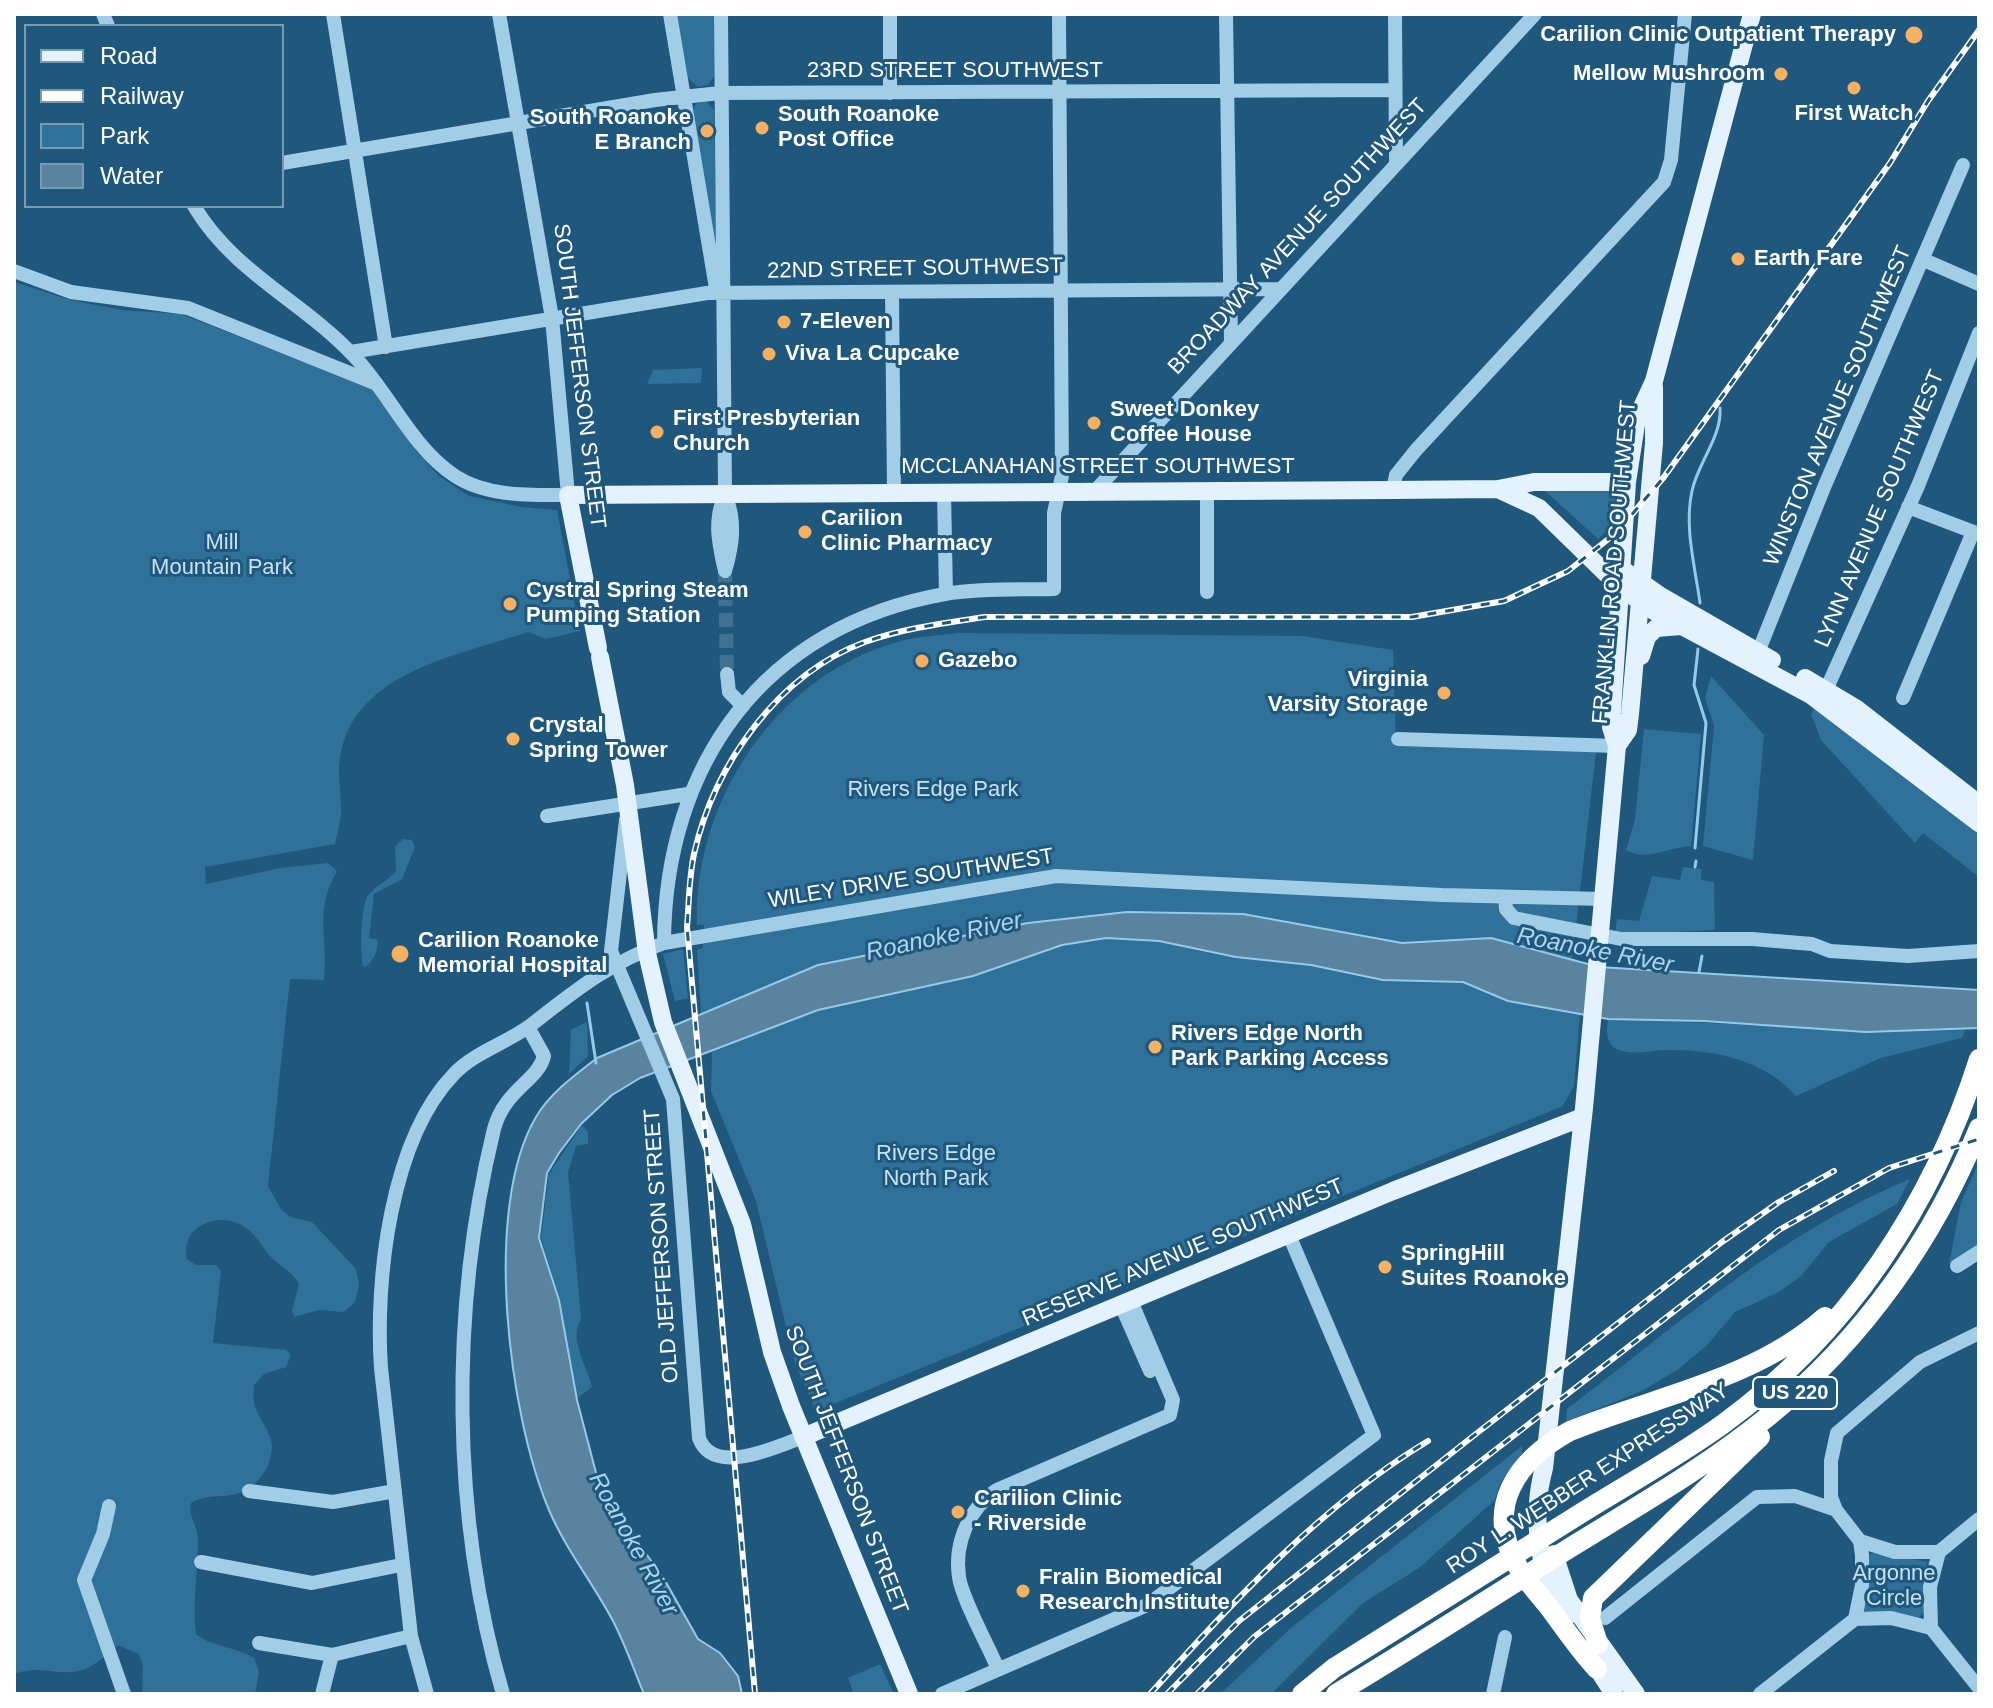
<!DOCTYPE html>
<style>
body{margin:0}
#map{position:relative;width:1993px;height:1708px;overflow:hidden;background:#1f587c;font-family:Arial,sans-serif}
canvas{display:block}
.frame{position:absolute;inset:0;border:16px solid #fff;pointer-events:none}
.legend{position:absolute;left:24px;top:24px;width:260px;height:184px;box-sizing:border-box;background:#1f587c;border:2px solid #799bb0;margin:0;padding:10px 14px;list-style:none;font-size:24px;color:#fff}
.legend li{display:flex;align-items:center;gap:16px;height:40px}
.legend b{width:40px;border:2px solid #799bb0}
</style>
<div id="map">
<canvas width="1993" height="1708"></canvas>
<div class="frame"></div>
<ul class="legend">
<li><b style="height:10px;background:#e3f2fd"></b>Road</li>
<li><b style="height:10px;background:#fff"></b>Railway</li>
<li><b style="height:22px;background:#2f7198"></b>Park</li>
<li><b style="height:22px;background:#59839e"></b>Water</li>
</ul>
</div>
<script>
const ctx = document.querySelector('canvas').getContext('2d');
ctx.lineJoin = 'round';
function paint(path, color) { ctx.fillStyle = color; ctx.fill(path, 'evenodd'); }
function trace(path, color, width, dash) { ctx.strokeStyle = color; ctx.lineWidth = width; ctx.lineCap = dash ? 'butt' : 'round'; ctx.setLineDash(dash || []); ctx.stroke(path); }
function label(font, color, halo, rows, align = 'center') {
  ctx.font = font + ' Arial,sans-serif'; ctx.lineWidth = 6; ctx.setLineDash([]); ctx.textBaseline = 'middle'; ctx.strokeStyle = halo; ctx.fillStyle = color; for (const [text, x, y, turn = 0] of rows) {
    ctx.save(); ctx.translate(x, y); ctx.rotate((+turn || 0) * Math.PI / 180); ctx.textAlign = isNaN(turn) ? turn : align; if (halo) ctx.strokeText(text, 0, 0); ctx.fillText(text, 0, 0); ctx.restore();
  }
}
const green = new Path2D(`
 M677,14H714V76L708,85L698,87L688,78Z
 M705,100L714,110L717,267L693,110L696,104Z
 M14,282L67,299L121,310L181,314L371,388L417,452L439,476L469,496L522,507L557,510L580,631L546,639L528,632C461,655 353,671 340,758C337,776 342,795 341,814C340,824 337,834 335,844L205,867L206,884L280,868L328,863L337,871C313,912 329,938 324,980L290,979L268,1186L281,1209L290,1217L312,1222L356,1269L359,1285L355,1302L344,1312L319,1310L294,1317L292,1311L299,1284C290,1269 283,1269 272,1258C261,1247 256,1233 242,1225C215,1211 180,1228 187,1259L196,1265H215L221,1271L213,1343L286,1350L291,1355L286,1367L264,1374L254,1385C251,1412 261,1414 270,1437C278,1459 259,1486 239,1493C222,1499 207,1493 191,1503C188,1518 198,1525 198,1539C198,1570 192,1603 196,1634C214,1648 234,1646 254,1658L259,1672L255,1694H142L143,1666L139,1654L118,1645C107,1654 93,1668 79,1671C57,1676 37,1664 14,1674Z
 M702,368L701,383L647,384L653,370Z
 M1616,487L1614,524L1598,539L1542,488Z
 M958,633L1302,636L1393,650L1396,746L1596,752L1572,961L1491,938L1402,943L1243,914L818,965L701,1013L697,950L703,948L704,925H697C693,802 776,675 898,642C917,636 938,636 958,633Z
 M1711,676L1764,735L1753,860L1703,846L1714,726L1705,698Z
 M1815,707L1979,833V877L1923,833L1915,843L1821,740L1811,714Z
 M1644,729L1701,734L1691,846C1668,847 1648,862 1626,850L1635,820Z
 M403,839L412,840L415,847L402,879L374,894L369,938L377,939C380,947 373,964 364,967C359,957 361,908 367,897C373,887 388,881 396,871L395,847Z
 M1683,867L1701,869V880L1714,882L1715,930L1615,935L1617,919L1639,921L1652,876L1680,880Z
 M1106,938L1159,941L1236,957L1311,965L1383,980L1463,982L1508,1001L1580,1014L1574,1086L1563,1106L816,1411L795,1364L756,1201L711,1091L712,1052L818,1010L973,976L1062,945Z
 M683,949L688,998L675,1001L663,954Z
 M1608,1019C1727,1022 1846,1033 1965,1030L1962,1038L1881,1058L1796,1096C1764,1059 1712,1049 1664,1050C1650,1051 1628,1056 1615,1048C1605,1041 1607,1030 1608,1019Z
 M587,1022L588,1056L569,1074L571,1030Z
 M582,1125L588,1132V1144L576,1146L568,1172L581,1319C568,1340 588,1367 592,1387L577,1398L560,1300L541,1238L549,1174Z
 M1979,1162V1245L1949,1264L1961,1202Z
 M1910,1179L1897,1204L1829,1242L1801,1276L1779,1292L1735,1312L1707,1345L1680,1368L1644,1390L1566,1422L1567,1409C1676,1326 1782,1231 1910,1179Z
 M1522,1446V1453L1500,1484L1495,1500L1419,1568L1363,1603L1271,1694H1220L1292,1627Z
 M1875,1552L1927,1562L1923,1613L1918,1619L1863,1611L1869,1555Z
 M880,1664L894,1694H854L848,1678Z`);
const water = new Path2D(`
 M1127,912L1243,914L1402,943L1491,938L1599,967L1979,990V1028L1866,1032L1704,1021L1608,1019L1508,1001L1463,982L1383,980L1311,965L1236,957L1159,941L1106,938L1062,945L973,976L818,1010L640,1078L612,1095L581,1124L559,1153L547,1173L539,1238L559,1300L577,1400L601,1492L663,1577L698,1639L720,1653L738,1676L742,1694H644C634,1670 625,1644 613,1621C593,1583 566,1550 549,1510C509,1416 482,1208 536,1117C550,1093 575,1075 597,1058L818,965L1028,923Z`);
const stream = new Path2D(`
 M1700,603C1695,566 1684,527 1692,491C1698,462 1722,437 1720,408
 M1695,848L1706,723L1694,685L1698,649
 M1695,867L1696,861
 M1699,972L1702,956
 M587,1003L596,1063`);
const minorTunnel = new Path2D(`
 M725,571L727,674`);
const minor = new Path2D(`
 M103,14L108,26
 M333,14L386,347
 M670,14L716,288
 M721,14L725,494C736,521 733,544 725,571
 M1226,14L1231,342
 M1395,14L1396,163
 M890,93V14
 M282,163L655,100L720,93L1395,90
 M194,206C233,272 302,301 353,355C389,392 411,447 455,476C487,497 531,495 568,495L552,318L499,14
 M1924,260L1979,284
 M14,271L71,292L188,308L377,384
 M892,293L894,493
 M351,352L707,293L1280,289
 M1393,490L1396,475L1416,450L1664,182L1671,160L1685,14
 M944,492L946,594
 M1094,492L1535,14
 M1908,507L1979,534
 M724,567C718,540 714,520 725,494
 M1207,592V490
 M1755,660L1825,485L1963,165
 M727,674L729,692L743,706
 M1820,696L1826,690L1918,486L1979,333
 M1903,698L1973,532
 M1398,739L1617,746
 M547,816L688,794
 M626,820L611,951L673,1099L699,1438C713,1477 776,1447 803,1437
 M1505,897L1506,909L1514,918L1621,939H1752L1812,944L1830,951L1908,956L1979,951
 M664,943C665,764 763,626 945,594C981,588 1018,590 1054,589V513L1062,476L1059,14
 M1957,1266L1979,1252
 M1131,1301L1173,1400L1170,1415
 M1121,1305L1150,1371
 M249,1491L333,1502L395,1491
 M109,1506L103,1534L84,1580L124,1694
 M1860,1541L1895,1552H1939
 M201,1562L312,1583L401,1565
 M1605,1618L1757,1497L1795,1496L1836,1510
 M1855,1619L1862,1585V1555L1860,1541L1836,1510L1831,1497V1461L1837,1433L1920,1362L1979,1333
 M1931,1628L1930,1587L1939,1552L1979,1519
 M1931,1628L1979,1688
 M259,1643L332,1655L411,1636
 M998,1669C989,1647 962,1599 959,1577C954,1543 969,1508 997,1490L1170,1415
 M322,1694L332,1655
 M427,1694L411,1636L381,1368C375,1281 390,1140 454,1074C475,1052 507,1043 531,1025C576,990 609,963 664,943L1056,876L1442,895L1603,899
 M503,1694C451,1517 450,1309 494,1129C504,1090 538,1081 544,1056L528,1027
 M942,1694L1147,1605L1374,1435L1289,1235
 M1493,1694L1505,1637
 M1760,1694L1855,1619L1891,1618L1931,1628`);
const major = new Path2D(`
 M1498,489L1539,508L1621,588L1654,611L1811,695L1979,823
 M1616,565L1659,595L1772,660
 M598,648L568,495L1393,490L1498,489L1534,482H1627
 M1641,656L1647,637L1656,628L1681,626
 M600,657L625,785L647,953L663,1022L742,1224L772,1352L791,1406L909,1694
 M1805,678L1857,709L1979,804
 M1617,746L1628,730L1630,714L1654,443V387
 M803,1437L1393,1191L1583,1117
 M1554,1554L1569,1600L1636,1694
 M1565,1619C1539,1573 1530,1519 1544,1468L1584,1108L1617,746L1611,727L1627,482L1637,418L1654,381L1752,14
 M1590,1657L1614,1694`);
const highway = new Path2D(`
 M1598,1644L1590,1618L1593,1598L1760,1437
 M1597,1669C1579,1650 1564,1627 1548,1606C1538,1593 1526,1581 1518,1567C1483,1507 1517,1460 1570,1431C1656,1396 1754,1380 1825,1317
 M1302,1694L1334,1668C1414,1618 1495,1567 1575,1517C1624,1486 1676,1458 1723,1424C1847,1334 1933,1204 1979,1059
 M1336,1694C1414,1647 1491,1598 1568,1549C1636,1507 1708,1466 1770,1415C1863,1339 1934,1239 1979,1128`);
const rail = new Path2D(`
 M755,1694L687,927C689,903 689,877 694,854C714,765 778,674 865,642C904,628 945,623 985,617H1412L1504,601L1568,571L1616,533L1664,477L1890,163L1928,101L1979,30
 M1150,1694C1234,1601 1320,1506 1428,1441
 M1167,1694L1239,1621L1472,1437L1722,1242L1779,1202L1834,1171
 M1197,1694L1254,1637L1779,1230L1889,1168L1979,1139`);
const markers = [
 [1914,35,10,"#f5b061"],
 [1781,74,8,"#f5b061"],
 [1854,88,8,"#f5b061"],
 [762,128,8,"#f5b061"],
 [707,131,8,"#f5b061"],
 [1738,259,8,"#f5b061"],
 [784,322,8,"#f5b061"],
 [769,354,8,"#f5b061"],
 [1094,423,8,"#f5b061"],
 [657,432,8,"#f5b061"],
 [805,532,8,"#f5b061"],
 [510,604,8,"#f5b061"],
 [922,661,8,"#f5b061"],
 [1444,693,8,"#f5b061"],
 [513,739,8,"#f5b061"],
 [400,954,10,"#f5b061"],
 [1155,1047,8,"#f5b061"],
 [1385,1267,8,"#f5b061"],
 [958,1512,8,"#f5b061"],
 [1023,1591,8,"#f5b061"]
];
const shields = [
 [1795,1393,84]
];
const shieldNames = [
 ["US 220",1795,1393]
];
const poiNames = [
 ["Carilion Clinic Outpatient Therapy",1896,35,"right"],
 ["Mellow Mushroom",1765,74,"right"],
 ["First Watch",1854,114,"center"],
 ["South Roanoke",778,115],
 ["Post Office",778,140],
 ["South Roanoke",691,118,"right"],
 ["E Branch",691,143,"right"],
 ["Earth Fare",1754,259],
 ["7-Eleven",800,322],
 ["Viva La Cupcake",785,354],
 ["Sweet Donkey",1110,410],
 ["Coffee House",1110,435],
 ["First Presbyterian",673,419],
 ["Church",673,444],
 ["Carilion",821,519],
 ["Clinic Pharmacy",821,544],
 ["Cystral Spring Steam",526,591],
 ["Pumping Station",526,616],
 ["Gazebo",938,661],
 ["Virginia",1428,680,"right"],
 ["Varsity Storage",1428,705,"right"],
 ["Crystal",529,726],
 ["Spring Tower",529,751],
 ["Carilion Roanoke",418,941],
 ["Memorial Hospital",418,966],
 ["Rivers Edge North",1171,1034],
 ["Park Parking Access",1171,1059],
 ["SpringHill",1401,1254],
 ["Suites Roanoke",1401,1279],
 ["Carilion Clinic",974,1499],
 ["- Riverside",974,1524],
 ["Fralin Biomedical",1039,1578],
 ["Research Institute",1039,1603]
];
const streetNames = [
 ["23RD STREET SOUTHWEST",955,71],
 ["BROADWAY AVENUE SOUTHWEST",1298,237,-47],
 ["22ND STREET SOUTHWEST",915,269,-1],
 ["SOUTH JEFFERSON STREET",579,376,83],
 ["WINSTON AVENUE SOUTHWEST",1838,406,-67],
 ["MCCLANAHAN STREET SOUTHWEST",1098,467],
 ["LYNN AVENUE SOUTHWEST",1880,509,-67],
 ["FRANKLIN ROAD SOUTHWEST",1615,562,-85],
 ["WILEY DRIVE SOUTHWEST",911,879,-9],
 ["OLD JEFFERSON STREET",662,1246,-94],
 ["RESERVE AVENUE SOUTHWEST",1183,1253,-23],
 ["SOUTH JEFFERSON STREET",846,1470,69],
 ["ROY L. WEBBER EXPRESSWAY",1588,1479,-33]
];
const parkNames = [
 ["Mill",222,543],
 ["Mountain Park",222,568],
 ["Rivers Edge Park",933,790],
 ["Rivers Edge",936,1154],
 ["North Park",936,1179],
 ["Argonne",1894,1574],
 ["Circle",1894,1599]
];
const waterNames = [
 ["Roanoke River",944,937,-12],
 ["Roanoke River",1595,951,11],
 ["Roanoke River",633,1544,61]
];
paint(green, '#2f7198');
paint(water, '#59839e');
trace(water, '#95cae8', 2);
trace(stream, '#95cae8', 3);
trace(minorTunnel, '#417190', 14, [14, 7]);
trace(minor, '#a1cde7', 14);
trace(major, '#e3f2fd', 18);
trace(highway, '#fff', 20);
trace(rail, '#fff', 6);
trace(rail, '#1f587c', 3, [9]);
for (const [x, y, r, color] of markers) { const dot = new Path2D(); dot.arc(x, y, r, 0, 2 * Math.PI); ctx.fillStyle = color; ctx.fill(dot); trace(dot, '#1f587c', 3); }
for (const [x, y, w] of shields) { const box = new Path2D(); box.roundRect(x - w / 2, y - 16, w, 32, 6); ctx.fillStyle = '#1f587c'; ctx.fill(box); trace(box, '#fff', 2); }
label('bold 20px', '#fff', null, shieldNames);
label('bold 22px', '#fff', '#1f587c', poiNames, 'left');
label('22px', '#fff', '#1f587c', streetNames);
label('22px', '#c5e3f5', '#1f587c', parkNames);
label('italic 24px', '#acd6ef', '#1f587c', waterNames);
</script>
